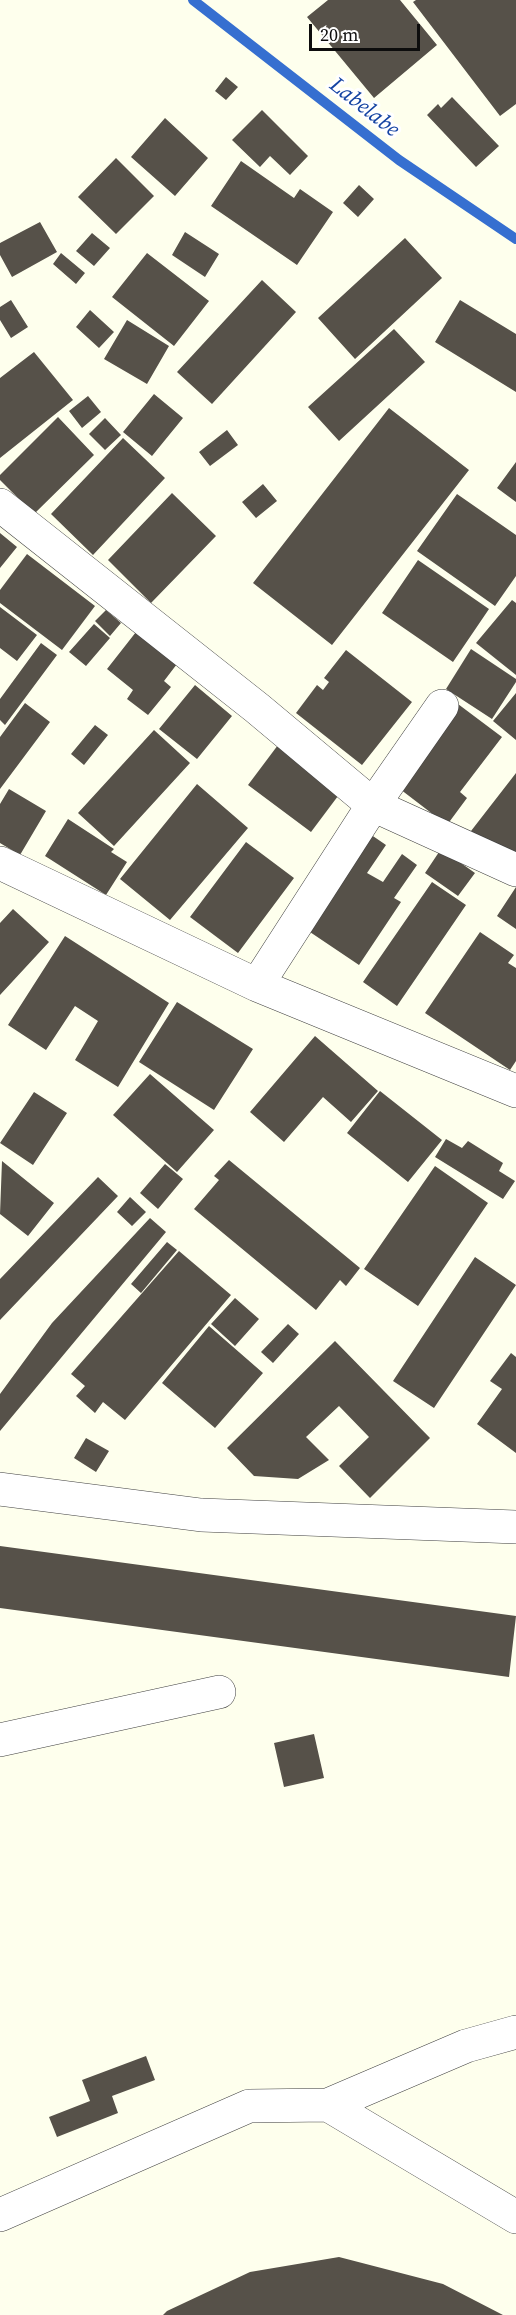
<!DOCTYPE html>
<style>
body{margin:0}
#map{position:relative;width:516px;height:2315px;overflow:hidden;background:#feffed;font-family:"Source Serif 4",serif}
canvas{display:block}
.scale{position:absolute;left:309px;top:24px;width:111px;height:27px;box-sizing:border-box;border:3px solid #0d0d0d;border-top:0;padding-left:8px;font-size:18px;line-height:21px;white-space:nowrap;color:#0d0d0d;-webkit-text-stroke:4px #fff;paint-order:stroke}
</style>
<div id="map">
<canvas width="516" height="2315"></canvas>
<div class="scale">20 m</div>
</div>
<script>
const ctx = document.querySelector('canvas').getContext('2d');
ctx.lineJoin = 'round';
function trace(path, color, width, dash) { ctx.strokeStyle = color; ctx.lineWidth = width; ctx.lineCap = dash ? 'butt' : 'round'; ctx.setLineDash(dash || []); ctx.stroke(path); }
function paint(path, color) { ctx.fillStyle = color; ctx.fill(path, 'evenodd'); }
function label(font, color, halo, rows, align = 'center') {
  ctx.font = font + ' "Source Serif 4",serif'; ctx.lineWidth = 6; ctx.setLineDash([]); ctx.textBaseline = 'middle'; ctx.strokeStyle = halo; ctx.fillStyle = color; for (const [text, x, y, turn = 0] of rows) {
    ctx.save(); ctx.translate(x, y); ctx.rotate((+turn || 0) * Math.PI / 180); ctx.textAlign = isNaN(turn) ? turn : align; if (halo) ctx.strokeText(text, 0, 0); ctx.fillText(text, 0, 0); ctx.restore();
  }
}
const stream = new Path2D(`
 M193,0L399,160L516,239`);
const building = new Path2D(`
 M328,0H400L437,45L374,98L307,17Z
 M416,0H516V104L500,116L413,2Z
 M226,77L238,87L226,100L215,91Z
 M452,97L499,146L476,167L427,115L438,104L441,108Z
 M262,110L308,156L290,175L270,156L260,167L232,140Z
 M165,118L208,158L175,196L131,157Z
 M116,158L154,196L116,234L78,197Z
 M241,161L294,198L300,189L333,212L297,265L211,206Z
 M359,185L374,199L358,217L343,203Z
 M40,222L57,252L12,277L0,255V243Z
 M185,232L219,254L205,277L172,255Z
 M92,233L110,248L94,266L76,251Z
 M405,238L442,278L355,359L318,318Z
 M61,253L85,273L76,284L53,264Z
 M147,253L209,301L174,346L112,297Z
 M262,280L296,312L212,404L177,372Z
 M11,300L28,327L11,338L0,320V307Z
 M460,300L516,334V392L435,342Z
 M90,310L114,332L99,348L76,327Z
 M127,320L169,346L147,384L104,359Z
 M394,329L425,362L339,441L308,407Z
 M34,352L73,400L0,458V378Z
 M154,394L183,418L152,456L123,432Z
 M88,396L101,412L82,428L69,411Z
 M389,408L469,470L332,645L253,583Z
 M58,417L94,455L34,514L0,480V475Z
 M105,418L121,435L105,450L89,434Z
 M227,430L238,445L210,466L199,452Z
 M123,438L165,478L93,555L51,514Z
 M516,462V502L497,488Z
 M263,484L277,501L256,518L242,502Z
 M172,493L216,536L151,603L108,560Z
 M457,494L516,535V576L495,606L417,551Z
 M0,533L17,547L0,568Z
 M27,554L95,606L62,650L0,603V590Z
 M418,560L489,609L453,662L382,613Z
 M512,600L516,603V675L476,643Z
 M0,607L37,635L17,661L0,648Z
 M106,610L121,623L110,636L95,621Z
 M94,624L110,638L86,666L69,652Z
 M136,632L177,664L164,681L171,687L148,715L127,699L133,690L107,669Z
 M41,643L57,655L5,725L0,720V699Z
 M471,649L516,679V682L492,719L446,689Z
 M346,650L412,702L362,765L296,713L317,685L323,690L329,682L324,678Z
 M195,685L232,716L197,759L159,729Z
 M516,693V740L493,721Z
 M25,703L50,722L0,789V737Z
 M458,704L502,737L460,792L467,798L447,825L396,786Z
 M95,725L108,735L84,765L71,754Z
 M154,730L190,763L114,846L78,813Z
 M278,745L341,792L311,832L248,785Z
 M516,773V866L471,831Z
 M197,784L248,828L170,920L120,879Z
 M9,789L46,811L20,855L0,843V804Z
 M68,819L114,849L111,852L127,862L106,895L45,856Z
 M367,832L386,845L367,873L383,882L402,854L417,865L394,898L401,902L359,965L304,928Z
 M246,842L294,878L238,953L190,917Z
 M441,849L475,873L458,896L425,873Z
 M432,882L466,905L397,1006L363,982Z
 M516,887V929L497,916Z
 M13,909L49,942L0,995V923Z
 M480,932L514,955L508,963L516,968V1061L510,1070L425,1013Z
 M65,936L169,1003L118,1087L75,1060L98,1021L75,1006L46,1050L8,1025Z
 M177,1002L253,1049L214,1110L139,1062Z
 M315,1036L378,1091L351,1122L323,1097L284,1142L250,1112Z
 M150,1074L214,1130L177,1172L113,1115Z
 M380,1091L442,1140L408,1182L347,1133Z
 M34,1092L67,1113L33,1165L0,1143Z
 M446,1139L462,1148L468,1141L503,1163L499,1171L515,1181L503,1199L435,1157Z
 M229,1160L360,1268L346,1286L340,1280L316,1310L194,1209L219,1180L214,1176Z
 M2,1161L54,1203L28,1236L0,1214Z
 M165,1164L183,1179L158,1209L140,1193Z
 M435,1166L488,1203L418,1306L364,1269Z
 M98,1177L118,1196L0,1320V1279Z
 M130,1197L146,1212L132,1226L117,1212Z
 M150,1218L166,1232L0,1431V1394L52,1323Z
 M167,1242L177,1250L141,1293L131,1284Z
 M179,1251L231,1295L125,1420L103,1402L95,1413L76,1396L85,1386L71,1374Z
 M475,1257L516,1285L434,1408L393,1381Z
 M235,1298L259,1319L235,1346L211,1324Z
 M288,1324L299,1334L273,1363L261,1352Z
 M209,1326L263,1373L215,1428L162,1383Z
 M335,1341L430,1438L370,1498L339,1466L369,1437L339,1406L306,1437L329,1460L298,1479L254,1476L227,1448Z
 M511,1353L516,1357V1453L477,1424L502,1389L490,1381Z
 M86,1438L109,1451L96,1472L74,1458Z
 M0,1546L516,1616L509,1677L0,1608Z
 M314,1734L324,1778L284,1787L274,1743Z
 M146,2056L155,2080L112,2096L118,2113L57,2137L49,2117L90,2101L82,2080Z
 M339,2257L443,2284L503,2315H163L167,2311L250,2272Z`);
const minor = new Path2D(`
 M0,505L257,708L373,805L516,870
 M0,863L257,985L516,1091
 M257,985L373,805L442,706
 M0,1489L201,1515L516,1527
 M0,1740L219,1692
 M328,2105L466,2046L516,2032
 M0,2215L249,2106L328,2105L516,2217`);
const waterNames = [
 ["Labelabe",364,108,38]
];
trace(stream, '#366fd0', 10);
paint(building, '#565149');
trace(minor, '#404040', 34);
trace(minor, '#fff', 33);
label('italic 22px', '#1443a2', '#fff', waterNames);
</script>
